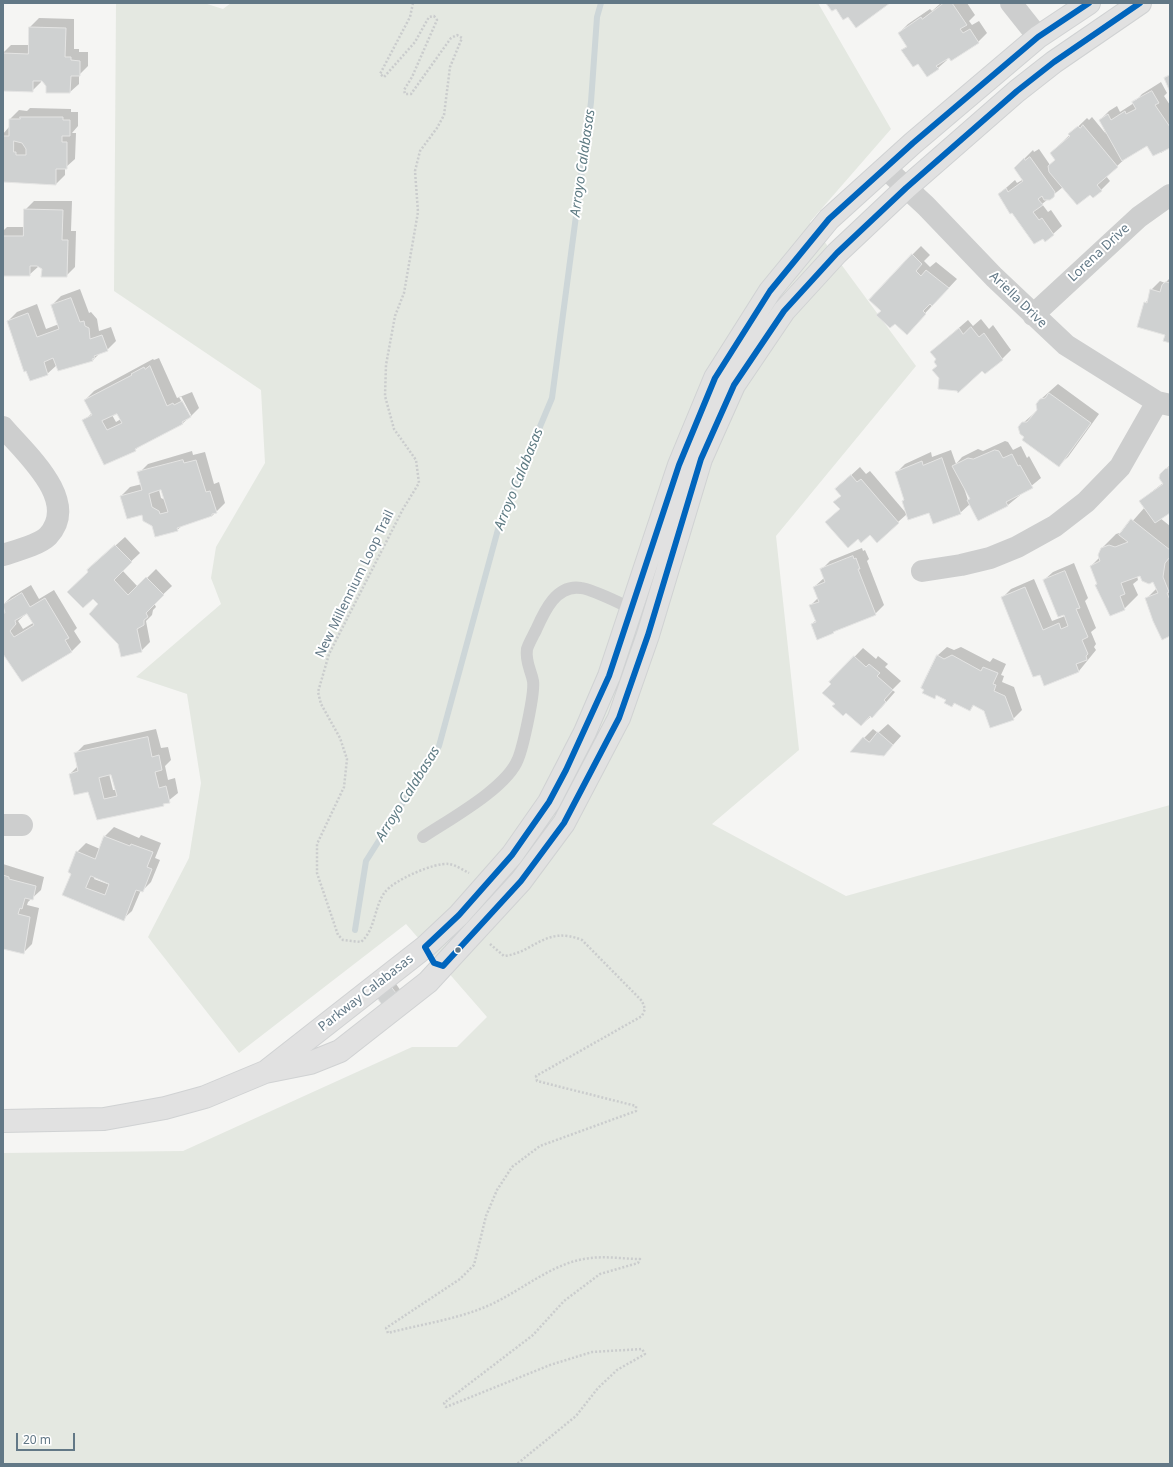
<!DOCTYPE html>
<style>
body{margin:0}
#map{position:relative;width:1173px;height:1467px;overflow:hidden;background:#f5f5f3;font-family:"Noto Sans",sans-serif}
canvas{display:block}
.frame{position:absolute;inset:0;border:4px solid #627886;pointer-events:none}
.scale{position:absolute;left:16px;top:1433px;width:59px;height:18px;box-sizing:border-box;border:2px solid #627886;border-top:0;padding-left:5px;font-size:12px;line-height:14px;white-space:nowrap;color:#627886;-webkit-text-stroke:3px #fff;paint-order:stroke}
</style>
<div id="map">
<canvas width="1173" height="1467"></canvas>
<div class="frame"></div>
<div class="scale">20 m</div>
</div>
<script>
const ctx = document.querySelector('canvas').getContext('2d');
ctx.lineJoin = 'round';
function paint(path, color) { ctx.fillStyle = color; ctx.fill(path, 'evenodd'); }
function trace(path, color, width, dash) { ctx.strokeStyle = color; ctx.lineWidth = width; ctx.lineCap = dash ? 'butt' : 'round'; ctx.setLineDash(dash || []); ctx.stroke(path); }
function label(font, color, halo, rows, align = 'center') {
  ctx.font = font + ' "Noto Sans",sans-serif'; ctx.lineWidth = 4; ctx.setLineDash([]); ctx.textBaseline = 'middle'; ctx.strokeStyle = halo; ctx.fillStyle = color; for (const [text, x, y, turn = 0] of rows) {
    ctx.save(); ctx.translate(x, y); ctx.rotate((+turn || 0) * Math.PI / 180); ctx.textAlign = isNaN(turn) ? turn : align; if (halo) ctx.strokeText(text, 0, 0); ctx.fillText(text, 0, 0); ctx.restore();
  }
}
const green = new Path2D(`
 M116,3H204L223,9L231,3H818L891,129L810,222L916,366L776,536L799,750L712,824L846,896L1170,805V1464H3V1153L183,1151L412,1047H457L487,1017L406,924L239,1053L148,937L189,858L201,783L187,694L136,677L221,604L211,578L216,547L265,463L261,390L114,291Z`);
const shadow = new Path2D(`
 M941,3H967L975,15L969,21L972,25L979,21L987,33L978,42L946,58L947,60L938,68L919,63L902,50L907,46L899,33L908,24L930,9L932,11Z
 M39,18L74,19V49H79V52H88V66L79,75V84L70,92L47,85L41,79V82L32,91L3,90V53L11,45H30V27Z
 M1161,82L1167,93L1164,96L1170,105V147L1161,153L1147,144L1127,157L1106,176L1110,181L1101,190L1090,194L1063,187L1042,204L1048,212L1051,210L1062,226L1053,234L999,194L1015,180L1017,183L1024,179L1015,168L1033,150L1034,152L1039,149L1050,165L1056,159L1051,153L1087,118L1089,120L1092,117L1106,134L1100,120L1109,111L1117,106L1120,112L1134,103L1142,94Z
 M30,108L71,109V112H78V126L72,133H76L75,159L65,168V175L56,184L3,155V134L9,127L10,119L19,110L27,111Z
 M34,201H72L71,231H76L75,267L66,276L43,269L39,266L29,275H3V231L7,227H24L25,210Z
 M921,246L930,255L924,261L930,267L936,262L957,279L915,324L912,255Z
 M1170,278V341L1145,303L1149,299L1151,290L1160,281L1165,283Z
 M80,289L89,313L91,312L97,319L99,331L111,327L116,341L107,350L100,353L92,361L57,365L47,374L8,321L17,312L37,304L46,329L59,324L52,305L61,296Z
 M981,319L989,329L993,325L1011,350L1002,359L982,369L940,378L937,359L931,352L968,320L973,326Z
 M159,358L177,398L192,392L199,408L190,417L183,423L141,445L135,450L84,421L92,413L85,400L94,391L153,359L154,360ZM181,396L191,415L189,416L179,397ZM118,412L121,419L116,422L112,415Z
 M1058,384L1099,414L1068,457L1059,465L1025,437L1023,423L1038,410L1041,399Z
 M1005,441L1008,442L1013,450L1021,446L1027,458L1029,456L1041,478L1008,505L978,519L970,504L960,513L930,512L907,514L898,522L870,534L840,509L842,495L836,489L860,467L866,474L870,471L906,513L905,499L896,473L905,464L931,452L932,457L951,450L956,464L962,457L978,449L983,451ZM964,488L970,498L968,500Z
 M192,451L193,455L205,452L214,484L219,482L225,503L212,516L183,525L177,530L153,525L121,496L130,487L142,484L139,473L148,464ZM162,489L165,500L161,498L159,490Z
 M1170,465V512L1160,518L1170,526V635L1146,599L1157,588L1154,581L1140,574L1137,576L1138,580L1133,584L1138,595L1124,609L1101,597L1091,566L1100,557L1102,548L1116,534L1123,532L1145,507L1140,501L1163,483L1161,474Z
 M125,537L140,553L122,570L138,587L156,569L172,586L154,603L156,607L153,610L152,615L146,621L150,642L141,651L119,643L100,604L89,572L97,562Z
 M862,548L863,551L865,550L869,559L867,561L884,605L875,614L837,629L833,633L812,624L816,620L811,605L818,598L814,587L824,578L821,570L830,561Z
 M1074,563L1088,598L1085,601L1096,628L1091,632L1096,644L1094,647L1096,650L1079,671L1045,685L1002,598L1011,589L1034,579L1052,621L1065,616L1044,580L1053,572Z
 M31,585L39,599L54,590L77,628L74,631L81,642L72,651L22,680L3,651V613L5,611L3,605L11,597ZM28,612L33,623L23,629L18,621Z
 M947,647L954,650L961,647L990,662L993,658L1006,664L1001,675L1004,676L1002,682L1014,687L1022,710L1013,719L974,705L970,710L955,703L952,706L948,699L938,694L934,698L923,688L938,655Z
 M863,648L876,659L878,656L888,664L885,667L901,681L892,690L895,692L881,708L861,725L836,703L830,682Z
 M888,724L901,736L884,755L864,738L873,729L878,733Z
 M156,729L161,748L168,747L171,760L165,766L168,780L175,778L178,793L163,805L97,819L89,791L70,774L78,766L75,754L84,745ZM112,773L116,790H113L109,774Z
 M114,827L139,838L141,835L161,843L155,858L160,860L151,882L142,891L141,890L132,911L123,919L63,895L72,873L77,852L86,843L100,849L105,836ZM95,877L111,883L110,885L94,879Z
 M3,864L44,877L41,890L28,902L27,905L39,908L32,944L23,953L3,948Z
 M394,981L403,994L377,995Z`);
const stream = new Path2D(`
 M355,930L366,861L439,746L500,522L552,398L591,102L597,17L601,3`);
const building = new Path2D(`
 M826,3H890L856,28L848,17L843,20L836,9L832,11Z
 M944,3H952L967,25L960,29L963,33L970,29L979,43L951,61L949,58L936,66L939,69L927,77L918,64L913,67L901,50L907,47L898,33L921,17L922,19Z
 M29,27L66,28L65,57H71V60L80,61V76H71L70,93H46V86L42,81H33V92L3,91V53L28,54Z
 M1170,75V92L1164,78Z
 M1152,91L1159,103L1155,105L1170,127V148L1153,156L1147,146L1122,161L1099,120L1108,114L1111,120L1125,111L1126,114L1136,109L1132,102Z
 M20,117H63V120H70V136H62V142H67V169H56V185L3,182V136H9V119H20ZM14,141L22,143L26,149V155H16V152H14Z
 M1083,125L1118,167L1097,185L1102,191L1093,198L1090,195L1077,205L1049,172L1048,166L1055,160L1050,153L1070,136L1068,134L1078,126L1080,128Z
 M1030,157L1055,192L1054,197L1050,200H1044L1042,196L1038,199L1043,205L1033,212L1039,220L1042,218L1054,235L1045,242L1043,239L1034,244L1012,213L1010,214L998,194L1006,188L1008,192L1023,181L1014,168L1024,158L1025,160Z
 M24,209L63,210L62,240H68L67,277H41L42,269L37,266H30V276H3V236H23Z
 M912,254L922,264L916,271L921,276L926,270L949,288L932,306L930,304L923,311L926,314L907,335L895,324L890,328L876,315L881,311L869,300Z
 M1166,282L1170,283V343L1163,341L1165,335L1137,327L1144,302L1147,303L1150,289L1160,292L1162,285Z
 M71,298L80,322L84,321L85,326L89,328L90,339L102,335L108,351L94,356L95,358L92,359L93,361L58,371L53,358L44,362L48,375L30,381L26,371L24,372L7,321L28,313L37,337L59,329L51,305Z
 M971,327L979,337L984,333L1003,360L985,374L982,371L958,393L957,391L938,389L939,378L932,370L937,366L934,362L936,359L930,352L959,328L963,334Z
 M150,366L167,406L173,403L174,405L182,401L191,417L182,422L183,424L135,449L136,451L104,465L82,420L92,415L84,400L132,375L131,374L144,367L145,369ZM117,414L122,423L107,430L102,421Z
 M1049,393L1091,423L1059,467L1022,440L1024,437L1020,434L1018,427L1022,422H1027L1037,410L1036,404L1040,399L1045,398Z
 M995,450L999,451L1003,458L1012,454L1018,466L1020,465L1033,488L1006,502L1008,506L978,521L967,500L970,499L952,466L968,458L973,459Z
 M942,458L961,514L933,524L929,513L908,520L902,501L904,500L895,472L922,461L923,465Z
 M183,460L184,463L196,460L206,492L210,491L217,513L212,514V516L177,528L178,531L155,537L152,526L143,521L142,515L127,519L120,496L142,490L137,472ZM161,490L168,512L160,514L159,511L152,507L149,494Z
 M1169,468L1170,513L1155,523L1139,501L1163,484L1159,478L1160,474L1165,469Z
 M851,475L857,482L861,479L899,523L877,543L870,535L861,543L858,539L848,548L825,522L840,509L833,502L841,496L835,489Z
 M1131,519L1170,550V557L1165,563L1163,577L1169,592L1167,593L1170,600V636L1162,640L1153,621L1145,598L1158,593L1153,582L1149,584L1142,581L1140,576L1121,583L1125,594L1120,596L1125,610L1110,616L1095,585L1097,584L1090,566L1100,561L1098,555L1101,548L1109,545L1115,547L1128,542L1119,535Z
 M115,545L132,562L114,580L128,595L146,577L164,595L146,613L148,617L144,620V625L137,629L142,652L121,657L118,644L89,614L98,604L93,599L83,608L67,592L88,572L87,570Z
 M853,556L854,559L856,558L860,569H858L876,615L833,632L834,633L817,640L811,624L816,622L809,605L819,602L813,587L825,582L820,569Z
 M1065,571L1080,608L1076,609L1088,637L1082,640L1088,654L1086,656L1087,660L1076,664L1079,672L1044,686L1040,675L1033,677L1001,597L1025,587L1043,630L1059,623L1061,629L1068,626L1064,615L1058,617L1043,580Z
 M22,593L30,607L45,598L69,638L65,640L72,652L22,682L3,654V613H5L3,605ZM27,614L34,625L14,637L10,631L16,624L15,621Z
 M937,655L944,659L952,655L981,671L983,667L998,673L993,684L996,685L994,691L1005,696L1014,720L990,728L984,711L973,705L970,711L954,703L952,707L944,703L946,700L936,695L935,699L922,693L924,690L921,688Z
 M854,656L866,667L869,664L880,673L877,676L893,690L884,700L886,702L872,718L870,716L861,726L846,713L843,716L832,706L835,704L822,693L831,684L829,682Z
 M878,732L893,745L884,756L850,752L863,737L869,742Z
 M148,737L152,757L159,755L162,770L155,772L159,788L166,786L170,803L163,804L164,806L97,820L88,792L74,795L69,774L78,771L74,753ZM111,775L117,796L104,799L99,778Z
 M104,836L130,846L131,844L153,852L147,867L152,869L143,892L136,890L124,921L62,895L71,874L68,872L76,851L95,859ZM91,876L109,884L105,895L86,888Z
 M3,875L9,877V879L36,886L33,900L25,898L22,909L20,908L18,914L30,917L24,954L3,949Z
 M389,984L400,998L385,1009L375,995Z`);
const path = new Path2D(`
 M413,3L410,17L380,74L384,77L415,42L429,17L434,16L437,20L412,77L404,90L405,94H411L451,38L457,35L462,38L450,67L444,115L437,128L420,151L415,171L418,212L404,293L395,316L386,365L385,396L394,429L416,460L419,483L403,509L329,654L318,692L321,704L340,738L347,759L344,787L317,844V873L338,935L343,940L361,942C376,929 374,906 385,892C394,880 435,862 449,864C456,865 463,870 469,873
 M490,944L504,956C534,953 545,925 582,940L642,1001L645,1009L642,1016L536,1076L537,1081L636,1106V1111L540,1146L512,1167L497,1190L486,1216L474,1265L460,1279L386,1328L388,1333C418,1325 452,1320 480,1309C518,1295 550,1262 591,1258C607,1256 624,1259 640,1259L638,1263L600,1274L564,1301L533,1335L444,1403L446,1407L550,1365L592,1352L642,1349L645,1354L617,1370L598,1388L576,1416L517,1464`);
const lane = new Path2D(`
 M423,837C450,819 507,788 518,759C523,747 535,693 533,681C531,670 525,662 527,649C529,643 533,636 536,630C544,612 556,584 581,588C592,589 619,603 631,608`);
const street = new Path2D(`
 M1011,3L1038,37
 M885,168L926,206L994,277L1066,345L1157,402L1170,405
 M1033,315L1139,217L1170,195
 M3,427C25,453 81,501 48,536C39,545 15,551 3,555
 M922,571L961,565L990,558L1017,547L1055,526L1086,502L1120,467L1157,402
 M3,825H22`);
const secondary = new Path2D(`
 M268,1070L425,947L459,915L512,855L549,802L585,732L609,676L679,465L715,378L770,291L829,219L913,143L1038,37L1089,3
 M3,1121L104,1119L165,1108L205,1097L265,1072L310,1063L340,1051L428,982L521,881L564,823L619,718L648,635L701,459L734,385L784,311L837,253L906,188L1017,91L1054,62L1140,3`);
const bus1 = new Path2D(`
 M1089,3L1038,37L913,143L829,219L770,291L715,378L679,465L609,676L566,770L549,802L512,855L459,915L425,947L434,963L443,966L521,881L564,823L619,718L648,635L701,459L734,385L784,311L837,253L906,188L1017,91L1054,62L1140,3`);
const markers = [
 [458,950,3.5,"#627886"]
];
const streetNames = [
 ["Lorena Drive",1099,253,-43],
 ["Ariella Drive",1018,300,44],
 ["New Millennium Loop Trail",355,584,-64],
 ["Parkway Calabasas",366,993,-38]
];
const waterNames = [
 ["Arroyo Calabasas",583,163,-82],
 ["Arroyo Calabasas",519,479,-68],
 ["Arroyo Calabasas",408,794,-58]
];
paint(green, '#e4e8e1');
paint(shadow, '#0003');
trace(stream, '#cdd6d8', 6);
paint(building, '#cfd1d1');
trace(building, '#e4e4e3', 1);
trace(secondary, '#d0d2d3', 24);
trace(path, '#cacccd', 2.5, [2, 2]);
trace(lane, '#cdcece', 12);
trace(street, '#cdcece', 22);
trace(secondary, '#e1e1e1', 22);
trace(bus1, '#0065bd', 6);
for (const [x, y, r, color] of markers) { const dot = new Path2D(); dot.arc(x, y, r, 0, 2 * Math.PI); ctx.fillStyle = color; ctx.fill(dot); trace(dot, '#fff', 1.5); }
label('13px', '#627886', '#fff', streetNames);
label('italic 14px', '#5e7b83', '#fff', waterNames);
</script>
